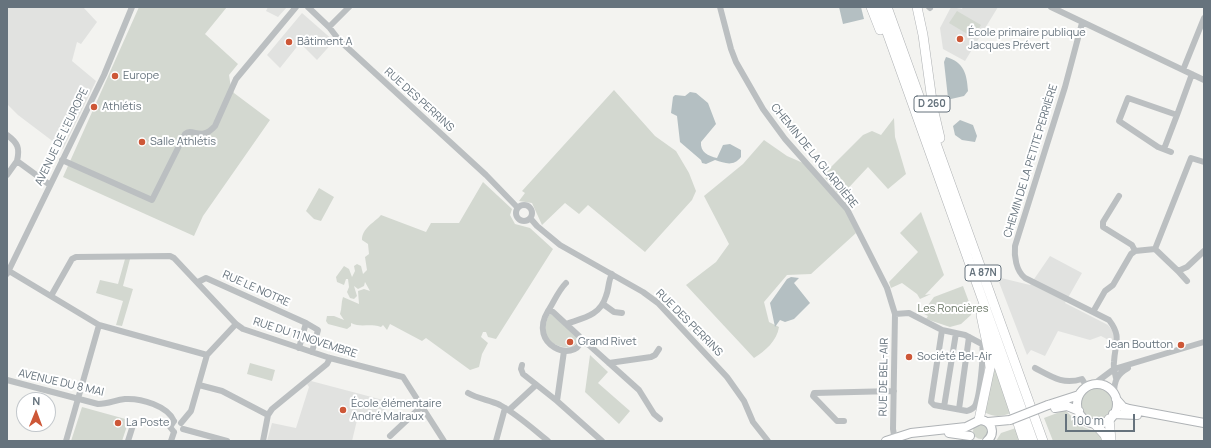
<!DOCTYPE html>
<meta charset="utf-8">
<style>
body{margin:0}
#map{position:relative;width:1211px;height:448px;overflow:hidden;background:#f3f3f0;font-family:Manrope,sans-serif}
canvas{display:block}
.frame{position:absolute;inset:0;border:8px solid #66737d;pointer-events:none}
.north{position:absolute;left:16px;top:392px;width:40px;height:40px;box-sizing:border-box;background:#fff;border:1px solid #c2c7cb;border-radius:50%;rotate:1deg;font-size:11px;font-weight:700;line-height:16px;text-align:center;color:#66737d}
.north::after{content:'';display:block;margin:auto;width:14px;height:18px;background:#cd5737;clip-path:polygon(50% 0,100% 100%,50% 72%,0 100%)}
.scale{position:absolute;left:1065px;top:414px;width:70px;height:18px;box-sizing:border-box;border:2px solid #66737d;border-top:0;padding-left:5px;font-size:12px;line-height:14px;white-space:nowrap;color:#66737d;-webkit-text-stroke:3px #fff;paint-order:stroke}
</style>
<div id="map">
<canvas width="1211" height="448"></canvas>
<div class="frame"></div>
<div class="north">N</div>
<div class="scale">100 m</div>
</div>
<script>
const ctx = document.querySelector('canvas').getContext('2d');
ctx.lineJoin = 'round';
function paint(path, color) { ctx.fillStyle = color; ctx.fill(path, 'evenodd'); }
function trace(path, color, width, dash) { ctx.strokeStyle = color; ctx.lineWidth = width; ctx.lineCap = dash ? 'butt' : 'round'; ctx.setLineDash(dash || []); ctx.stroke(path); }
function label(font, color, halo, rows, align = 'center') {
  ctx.font = font + ' Manrope,sans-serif'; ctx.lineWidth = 4; ctx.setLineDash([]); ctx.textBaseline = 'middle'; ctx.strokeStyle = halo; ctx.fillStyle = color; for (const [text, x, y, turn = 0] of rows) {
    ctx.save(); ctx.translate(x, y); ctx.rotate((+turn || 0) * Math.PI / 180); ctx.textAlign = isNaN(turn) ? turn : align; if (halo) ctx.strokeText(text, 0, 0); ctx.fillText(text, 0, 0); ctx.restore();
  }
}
const built = new Path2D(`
 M7,7H83L97,22L81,44L77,42L72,61L96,81L63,149L18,115L7,104Z
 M268,7H287L278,17L266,11Z
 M951,7L962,9L963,7H998L965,61L943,49L940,28Z
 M302,13L334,41L317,60L300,43L280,68L267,55Z
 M1050,256L1082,273L1065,303L1108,325L1114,333V343L1101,336L1090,340L1058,331L1045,356L1031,350L1027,355L997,277L1030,285Z
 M311,381L383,400L386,403L381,421L358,416L352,441H267L272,423L296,428L309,387L307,384Z`);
const green = new Path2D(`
 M139,7H227L205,34L238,64L229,75L231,88L234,93L270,120L203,216L194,236L63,177Z
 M957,11L981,25L974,38L949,23Z
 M614,90L655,136L676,151L689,173L696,191L692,200L645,252L588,205L579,214L565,203L542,225L532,203L519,201L525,193L522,191Z
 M894,118L895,137L906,174L888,189L868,167L840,197L823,175L863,135L872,131L881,135Z
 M764,140L787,156L810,166L842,201L856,233L811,274L787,275L764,302L769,322L779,327C777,341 765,351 754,358L686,285L716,262L729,244L704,196L743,164Z
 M483,182L512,209L510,215L515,224L530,228L553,249L496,339L488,337L486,332H483L481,337L488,343L482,354L479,367L470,370L426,338L422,341L390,324L387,330L383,325L381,327C369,323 361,328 351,323V326L347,329L328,324L326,321L327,316H334L344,320L340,314C342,308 341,303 343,297L359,304L358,291L364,289L370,291L365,282L364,286L358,289L354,286L357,296L354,299L350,298L347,292L349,287L348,279H346L344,285L337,282L336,277L344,266L349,269L352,277L355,271L354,266L357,264L361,266L363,274L367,270L365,257L369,254L368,244L362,240C362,228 374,223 381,215L426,232L431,223H459Z
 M319,188L334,197L321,221L314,219L306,211Z
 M921,212L944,275L925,295L931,294L920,299L917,294L902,283L891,288L889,282L918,252L900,233Z
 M125,259H130L123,286L133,289L122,326L116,325L123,301L96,293L100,280L118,284Z
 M963,286L972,310L971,315L961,324L950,327L926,319L928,316L922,313L934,297Z
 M549,315H552L576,336L577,343L572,348C550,347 539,336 549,315Z
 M590,355L608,372L598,383L630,411L619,424L585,392Z
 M250,363L275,370L272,381L247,374Z
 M995,367L1011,413C1000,417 994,417 984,412Z
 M1081 404a16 16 0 1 1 32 0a16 16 0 1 1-32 0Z
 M82,407L129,420L122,441H71Z
 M1065,410L1083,427L1099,433L1105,441H1053L1044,418Z
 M973 431a8 8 0 1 1 16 0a8 8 0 1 1-16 0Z
 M1016,428L1021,441H996L1001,433Z`);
const water = new Path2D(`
 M839,7H861L864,19L843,24Z
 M946,57C964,62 967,74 968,91L964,96L951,99L948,98L944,62Z
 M690,92L696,93L708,103L716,124L701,142C700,152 708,156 717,158L723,145L730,144L741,150V157C733,167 725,163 715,160L706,164L702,163L701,160L680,142L677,116L671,113L673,97L675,95L685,96Z
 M960,120L973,125L977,136L975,142L962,140L955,135L953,126Z
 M791,277L799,278L794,283L810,303L794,319L785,322L780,320L775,327L770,303L787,279Z`);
const minor = new Path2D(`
 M308,7L329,27L339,40L486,175L517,207
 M720,7L731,49L736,62L763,109L785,139L847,209L887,288L895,314L893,429L895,441
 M929,7L930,8
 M1051,7L1204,80
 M1082,23L1065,87L1015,246C1014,256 1016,271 1025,278L1109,320C1122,337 1115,343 1114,362C1113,367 1115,373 1116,378
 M329,27L349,7
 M1183,70L1204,18
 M7,135C18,143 20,148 17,161
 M1164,149L1177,115
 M1171,152L1158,147L1119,121L1128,98L1177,115L1192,74
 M62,160L152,200L185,134C193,127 201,142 215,126L236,79L296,7
 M7,175L17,161L50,185
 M1119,196L1103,222V227L1132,245L1135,251
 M516 213a8 8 0 1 1 16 0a8 8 0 1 1-16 0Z
 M530,218L537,226L560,245L643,292L658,303L727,377L744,401L753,422L768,441
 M1155,249L1191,158L1204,162
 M9,271L99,325L207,355
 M1178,271L1187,281
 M7,274L104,75L132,7
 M198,282L206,278L306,323L299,348
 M566,283C558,291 554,302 548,311C527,346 575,363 581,341
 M51,296L72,259L76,257L170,256L174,258L236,324L243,329L330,358L403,377L444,441
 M603,304L614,312L622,313
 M548,311L553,312L579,336L581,341L589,345L639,390L654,414L660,419
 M1093,312L1105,291L1113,285L1131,254L1135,251L1155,249L1178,271L1187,267L1204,251
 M895,314L909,313L942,330L965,335L982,344C984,354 980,396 975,406C973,409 970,410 967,411L934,405L931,402L942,330
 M306,323L318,330L312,352
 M566,324C583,318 600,316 606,296C609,289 608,281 612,274
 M609,363L651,357L655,355L659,349
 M522,365L521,369L523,374L557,401L602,441
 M1035,368C1052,377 1063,385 1082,379L1087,387
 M7,380L98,404C109,404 115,400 125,399C141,398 168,406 174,421
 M1094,384L1114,369L1204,342
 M199,385L222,391L268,415
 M468,393C478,399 490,400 500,405C518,415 533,429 548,441
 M1114,394C1114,381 1117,374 1128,368
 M557,401L564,351
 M944,407L956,333
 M959,409L969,337
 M509,410L536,385
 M844,421H837L813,396L814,393L894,391
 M181,423L191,411L207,355L236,324
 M183,429L227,441
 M174,432L170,427L174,421
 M390,436L422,406
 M66,441L99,325
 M128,441L134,422
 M171,441L174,432
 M263,441L268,415L272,409L327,364L330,358
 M496,441L505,408`);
const major = new Path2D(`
 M1077 404a20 20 0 1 1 40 0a20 20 0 1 1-40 0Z
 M1116,399L1123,407L1129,409L1204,423
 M1048,405L1079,395
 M1055,408L1067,406L1079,411
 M1113,414L1137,415
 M988,422L1010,420
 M949,433L970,436
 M886,441L911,433L966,427L980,420C992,421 996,433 987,441`);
const highway = new Path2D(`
 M871,7L880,30
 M878,7L1033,441
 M887,7L1043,441
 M917,7L923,35L933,108L940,138
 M988,334L1024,441
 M1109,419L1111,440
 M979,420L990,368L988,348L981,315
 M1094,423L1105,435L1107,441`);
const majorBridge = new Path2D(`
 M1010,420L1048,405`);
const markers = [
 [960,39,4,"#cd5737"],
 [289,42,4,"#cd5737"],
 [115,76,4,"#cd5737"],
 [94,107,4,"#cd5737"],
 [142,142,4,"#cd5737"],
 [570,342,4,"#cd5737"],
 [1181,345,4,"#cd5737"],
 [909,357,4,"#cd5737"],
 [343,410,4,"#cd5737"],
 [118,423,4,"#cd5737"]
];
const shields = [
 [932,104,36],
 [983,273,36]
];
const shieldNames = [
 ["D 260",932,104],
 ["A 87N",983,273]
];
const poiNames = [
 ["École primaire publique",968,33],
 ["Jacques Prévert",968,46],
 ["Bâtiment A",297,42],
 ["Europe",123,76],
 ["Athlétis",102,107],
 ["Salle Athlétis",150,142],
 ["Grand Rivet",578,342],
 ["Jean Boutton",1173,345,"right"],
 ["Société Bel-Air",917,357],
 ["École élémentaire",351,404],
 ["André Malraux",351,417],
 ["La Poste",126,423]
];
const streetNames = [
 ["RUE DES PERRINS",419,100,42],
 ["AVENUE DE L'EUROPE",62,137,-64],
 ["CHEMIN DE LA GLARDIÈRE",814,156,51],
 ["CHEMIN DE LA PETITE PERRIÈRE",1031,161,-73],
 ["RUE LE NOTRE",256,289,24],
 ["RUE DES PERRINS",689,323,45],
 ["RUE DU 11 NOVEMBRE",305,338,18],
 ["RUE DE BEL-AIR",884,377,-89],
 ["AVENUE DU 8 MAI",61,383,13]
];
const parkNames = [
 ["Les Roncières",953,309]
];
paint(built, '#e1e2e0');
paint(green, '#d3d8d0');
paint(water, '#b4bfc2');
trace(major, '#afb3b6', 10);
trace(highway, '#afb2b4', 10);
trace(minor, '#bbbfc1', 6);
trace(major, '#fff', 8);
trace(highway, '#fff', 9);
trace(majorBridge, '#afb3b6', 10, []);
trace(majorBridge, '#fff', 8);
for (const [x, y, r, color] of markers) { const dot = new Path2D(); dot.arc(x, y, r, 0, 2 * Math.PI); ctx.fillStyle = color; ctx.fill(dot); trace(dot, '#fff', 1.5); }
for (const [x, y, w] of shields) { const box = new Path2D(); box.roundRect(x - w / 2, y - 8, w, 16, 3); ctx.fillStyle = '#fff'; ctx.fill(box); trace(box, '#66737d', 1); }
label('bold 10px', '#66737d', null, shieldNames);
label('11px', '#66737d', '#fff', poiNames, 'left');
label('11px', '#66737d', '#fff', streetNames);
label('11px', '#687564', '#fff', parkNames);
</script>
